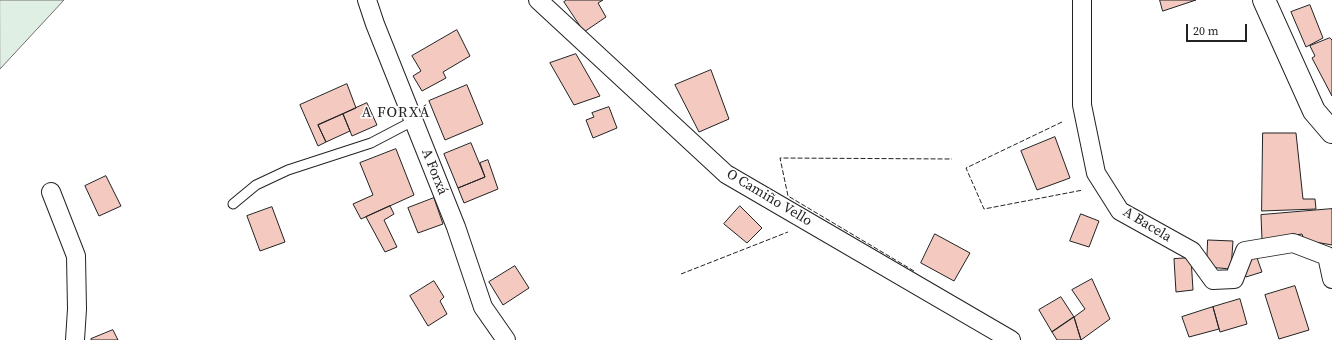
<!DOCTYPE html>
<meta charset="utf-8">
<style>
body{margin:0}
#map{position:relative;width:1332px;height:340px;overflow:hidden;background:#fff;font-family:"Source Serif 4",serif}
canvas{display:block}
.scale{position:absolute;left:1186px;top:24px;width:61px;height:18px;box-sizing:border-box;border:2px solid #222;border-top:0;padding-left:5px;font-size:12px;line-height:14px;white-space:nowrap;color:#222;-webkit-text-stroke:3px #fff;paint-order:stroke}
</style>
<div id="map">
<canvas width="1332" height="340"></canvas>
<div class="scale">20 m</div>
</div>
<script>
const ctx = document.querySelector('canvas').getContext('2d');
ctx.lineJoin = 'round';
function paint(path, color) { ctx.fillStyle = color; ctx.fill(path, 'evenodd'); }
function trace(path, color, width, dash) { ctx.strokeStyle = color; ctx.lineWidth = width; ctx.lineCap = dash ? 'butt' : 'round'; ctx.setLineDash(dash || []); ctx.stroke(path); }
function label(font, color, halo, rows, align = 'center') {
  ctx.font = font + ' "Source Serif 4",serif'; ctx.lineWidth = 3; ctx.setLineDash([]); ctx.textBaseline = 'middle'; ctx.strokeStyle = halo; ctx.fillStyle = color; for (const [text, x, y, turn = 0] of rows) {
    ctx.save(); ctx.translate(x, y); ctx.rotate((+turn || 0) * Math.PI / 180); ctx.textAlign = isNaN(turn) ? turn : align; if (halo) ctx.strokeText(text, 0, 0); ctx.fillText(text, 0, 0); ctx.restore();
  }
}
const green = new Path2D(`
 M0,0H64L0,69Z`);
const building = new Path2D(`
 M567,0H603L598,3L606,17L584,32L564,2Z
 M1160,0H1196L1163,11Z
 M1310,5L1323,38L1306,47L1291,12Z
 M457,30L470,56L443,72L446,78L422,91L413,76L421,71L412,56Z
 M1330,38L1332,40V96L1312,58L1315,56L1310,46Z
 M576,54L600,96L574,105L550,63Z
 M711,70L729,119L699,132L675,85Z
 M347,84L356,108L318,125L326,142L318,146L300,105Z
 M467,85L483,124L445,140L429,101Z
 M367,103L377,125L352,136L343,114Z
 M609,107L617,128L593,138L586,120L594,117L592,113Z
 M343,114L350,131L326,142L318,125Z
 M1263,133H1296L1303,199H1315L1316,209L1262,211Z
 M1055,137L1070,178L1037,190L1021,151Z
 M471,143L485,177L458,188L444,154Z
 M396,149L414,195L361,219L353,204L373,195L360,163Z
 M488,160L498,189L464,203L458,188L485,177L480,163Z
 M106,176L121,206L99,216L85,186Z
 M434,198L443,224L418,233L408,208Z
 M390,206L394,214L384,220L397,247L385,252L366,217Z
 M740,206L762,228L747,243L724,224Z
 M272,207L285,242L260,251L247,216Z
 M1332,209V245L1304,240L1302,234L1262,240L1261,215Z
 M1081,214L1099,221L1089,247L1070,241Z
 M935,234L970,253L954,281L921,263Z
 M1208,240L1233,241L1231,269L1207,267Z
 M1256,255L1262,272L1246,277L1243,267L1248,258Z
 M1191,258L1193,290L1176,292L1174,259Z
 M515,266L529,288L503,305L489,282Z
 M1092,279L1110,319L1081,340L1074,317L1085,309L1072,290Z
 M434,281L444,297L440,301L447,314L428,326L410,296Z
 M1295,286L1309,330L1279,339L1265,295Z
 M1061,297L1074,317L1052,332L1039,310Z
 M1240,299L1247,324L1220,332L1213,307Z
 M1213,307L1219,329L1189,337L1182,317Z
 M1074,317L1081,340H1057L1052,332Z
 M113,330L118,340H91V339Z`);
const service = new Path2D(`
 M233,204L256,185L288,170L371,143L413,121`);
const minor = new Path2D(`
 M367,0L375,24L456,227L483,307L506,340
 M538,0L726,174L1011,340
 M1082,0V105L1096,173L1120,211L1192,251L1213,280L1234,279L1245,251L1293,243L1327,256L1332,279
 M51,192L76,256L77,309L75,340`);
const primary = new Path2D(`
 M1264,0L1314,111L1332,132`);
const fence = new Path2D(`
 M1062,122L966,168L984,209L1083,190
 M914,271L788,196L780,158L952,159
 M681,274L788,232`);
const streetNames = [
 ["A Forxá",434,172,68],
 ["O Camiño Vello",769,198,31],
 ["A Bacela",1147,225,31]
];
const neighbourhoodNames = [
 ["A FORXÁ",396,113]
];
paint(green, '#e0efe3');
trace(green, '#6f6f6f', 1);
paint(building, '#f3c9c0');
trace(building, '#222', 1);
trace(service, '#222', 11);
trace(minor, '#222', 20);
trace(primary, '#222', 24);
trace(service, '#fff', 9);
trace(minor, '#fff', 18);
trace(primary, '#fff', 22);
trace(fence, '#222', 1, [5, 2]);
label('14px', '#222', '#fff', streetNames);
ctx.letterSpacing = '1px';
label('15px', '#222', '#fff', neighbourhoodNames);
ctx.letterSpacing = '0px';
</script>
